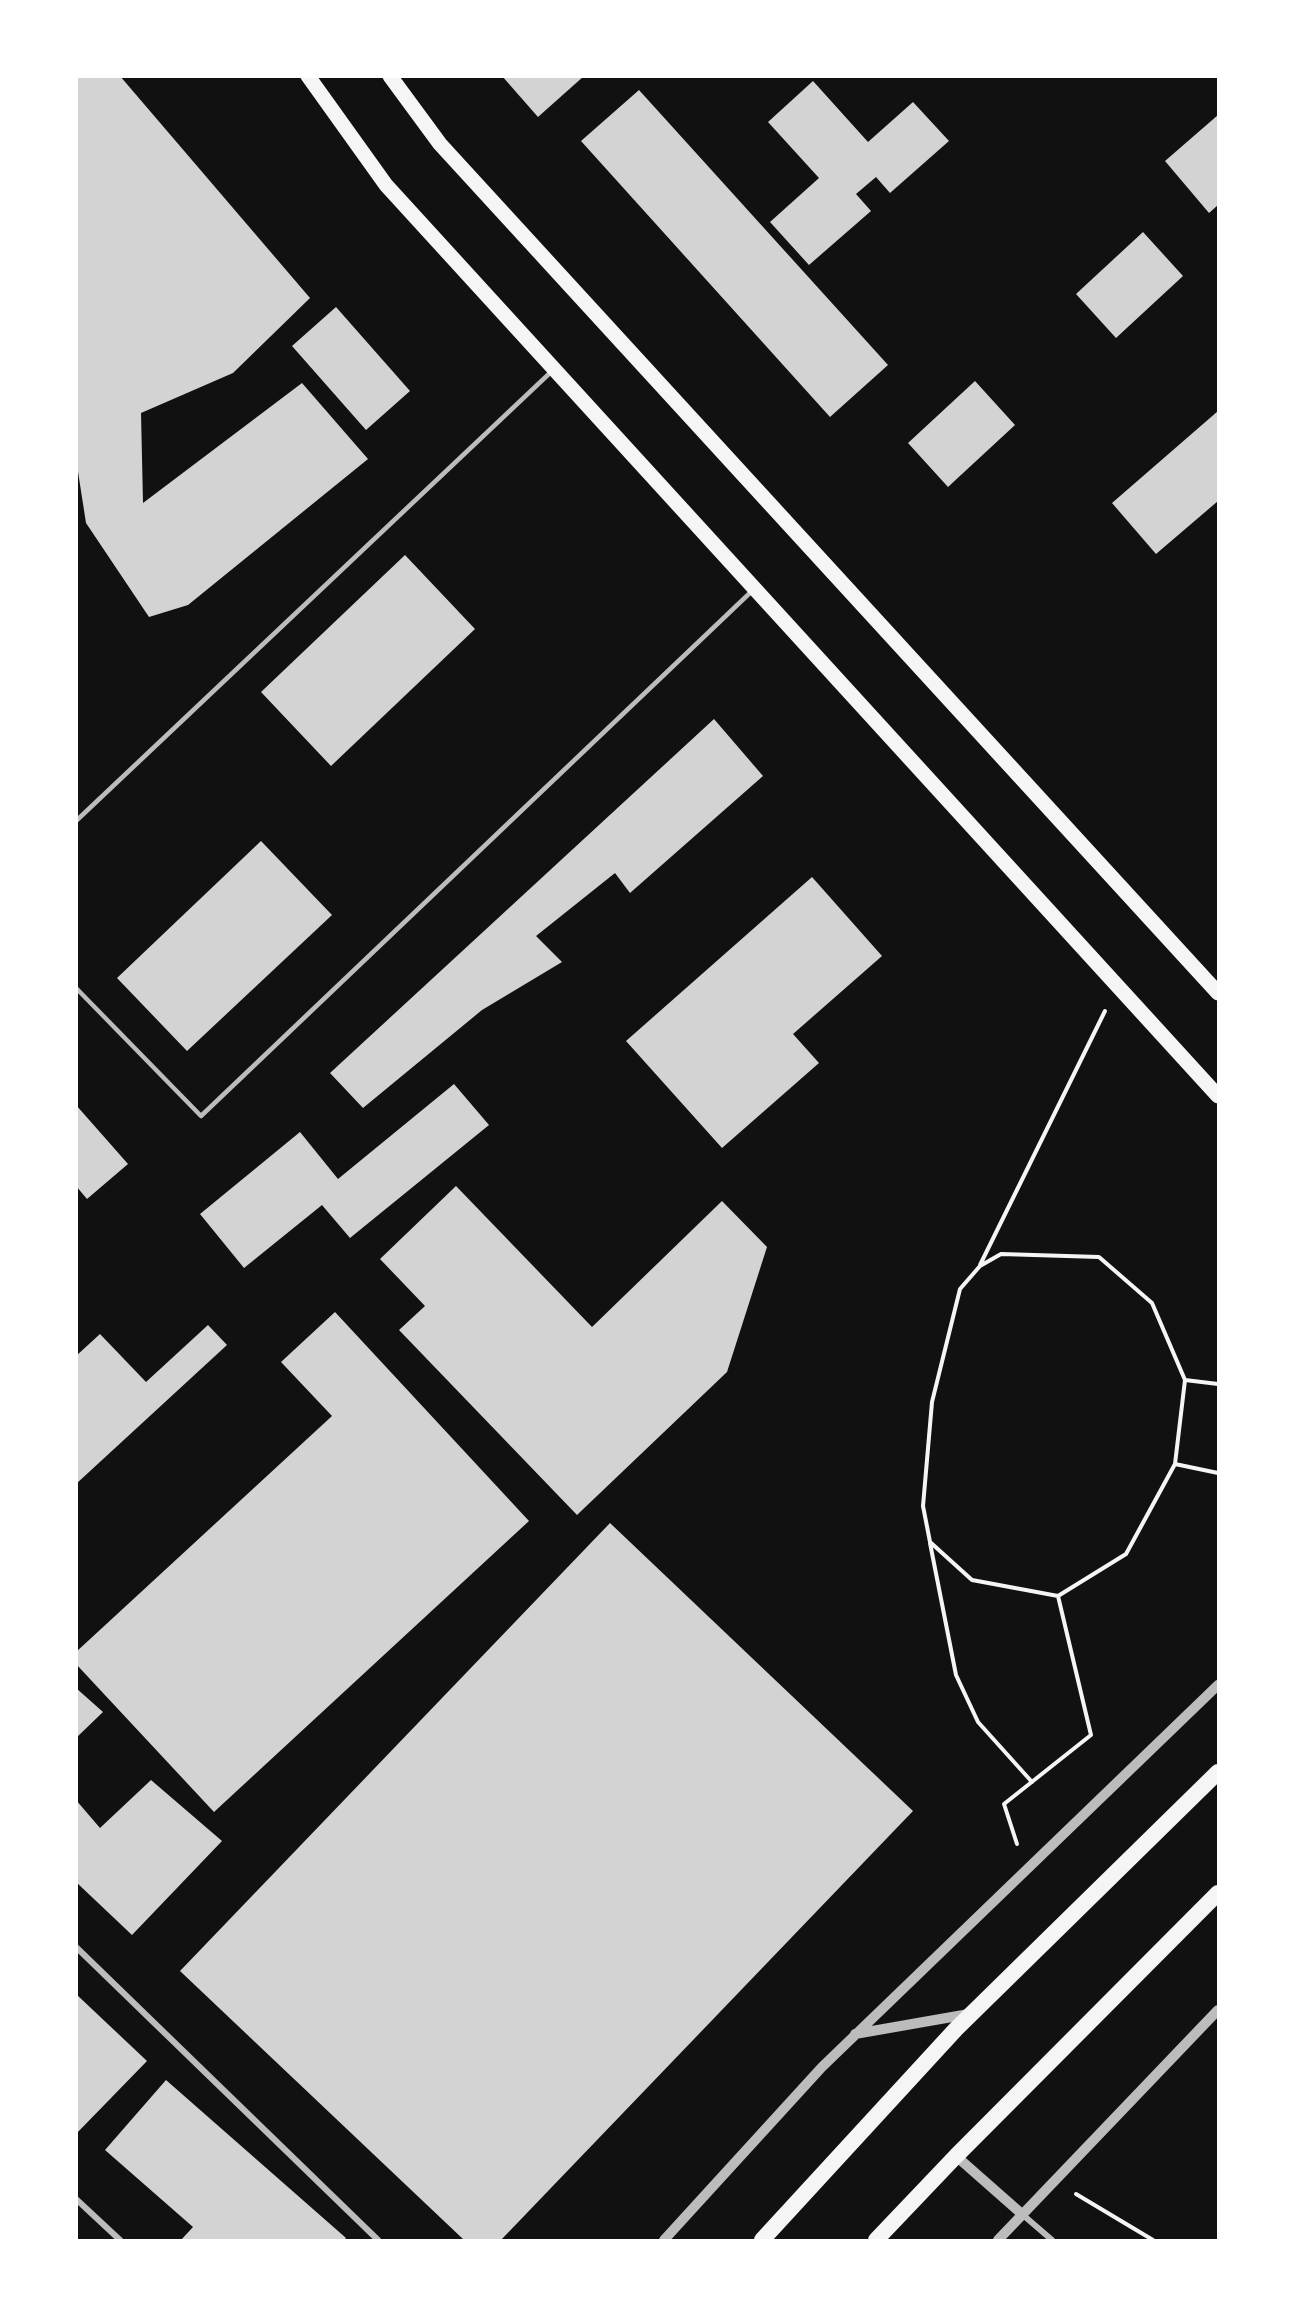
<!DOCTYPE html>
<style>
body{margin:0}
#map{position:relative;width:1295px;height:2317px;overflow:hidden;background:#111;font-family:Manrope,sans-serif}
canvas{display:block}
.frame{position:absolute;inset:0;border:78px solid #fff;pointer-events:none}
</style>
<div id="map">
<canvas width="1295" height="2317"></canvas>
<div class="frame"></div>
</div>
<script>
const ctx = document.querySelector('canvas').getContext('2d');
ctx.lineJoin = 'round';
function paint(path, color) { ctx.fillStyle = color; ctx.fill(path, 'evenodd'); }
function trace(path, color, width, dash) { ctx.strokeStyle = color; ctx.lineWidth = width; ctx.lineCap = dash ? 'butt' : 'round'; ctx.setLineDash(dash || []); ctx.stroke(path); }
const building = new Path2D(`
 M76,76H120L310,298L233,373L141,413L143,503L302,383L368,459L188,605L149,617L86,523L76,459Z
 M502,76H584L538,117Z
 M813,81L868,142L913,102L949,141L890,193L876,177L856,194L871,211L809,265L770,222L819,178L768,122Z
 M639,90L888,365L830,417L581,141Z
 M1218,115V205L1209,213L1165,161Z
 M1143,232L1183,276L1116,338L1076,294Z
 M336,307L410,391L366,430L292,346Z
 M975,381L1015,425L948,487L908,443Z
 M1218,411V501L1156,554L1112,503Z
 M405,555L475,629L331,766L261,692Z
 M714,719L763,776L630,893L615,873L536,936L562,962L482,1010L363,1108L330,1073Z
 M261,841L332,915L187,1051L117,978Z
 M812,877L882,956L793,1034L819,1063L722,1148L626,1041Z
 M454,1084L489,1125L350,1238L322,1205L244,1268L200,1214L300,1132L338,1179Z
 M76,1105L128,1164L87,1199L76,1186Z
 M456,1186L592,1327L722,1201L767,1247L727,1372L577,1515L399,1330L425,1306L380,1259Z
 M335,1312L529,1521L214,1812L76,1664V1652L332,1416L281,1362Z
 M208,1325L227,1345L76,1484V1356L100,1334L146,1382Z
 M610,1523L913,1811L501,2240H464L180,1971Z
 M76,1688L103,1712L76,1738Z
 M151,1780L222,1841L132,1935L76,1882V1800L100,1828Z
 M76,1994L147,2061L76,2134Z
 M166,2080L346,2238L344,2240H181L193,2227L105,2150Z`);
const path = new Path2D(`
 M980,1265L1105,1011
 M1218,1384L1185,1380L1152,1303L1099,1257L1001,1254L980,1266L960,1289L932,1402L923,1506L930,1542L972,1580L1058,1596L1126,1554L1175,1464L1218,1473
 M1175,1464L1185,1380
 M930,1543L956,1675L978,1722L1032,1782
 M1017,1844L1004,1804L1091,1735L1058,1596
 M1076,2194L1153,2240`);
const service = new Path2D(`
 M76,821L552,371
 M76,988L201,1116L753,590`);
const minor = new Path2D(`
 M76,1947L378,2240
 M76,2199L120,2240
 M1023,2215L1052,2240`);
const tertiary = new Path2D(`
 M855,2034L969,2014
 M956,2156L1023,2215
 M664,2240L822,2067L1218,1685
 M998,2240L1218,2010`);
const primary = new Path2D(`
 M308,76L386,185L1218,1096
 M390,76L440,144L1218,993`);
const trunk = new Path2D(`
 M762,2240L956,2029L1218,1772
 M876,2240L956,2156L1218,1893`);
paint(building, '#d3d3d3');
trace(path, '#f5f5f5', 4);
trace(service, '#bcbcbc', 4.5);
trace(minor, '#bcbcbc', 6);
trace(tertiary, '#bcbcbc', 10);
trace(primary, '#f5f5f5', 15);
trace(trunk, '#f5f5f5', 16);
</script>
